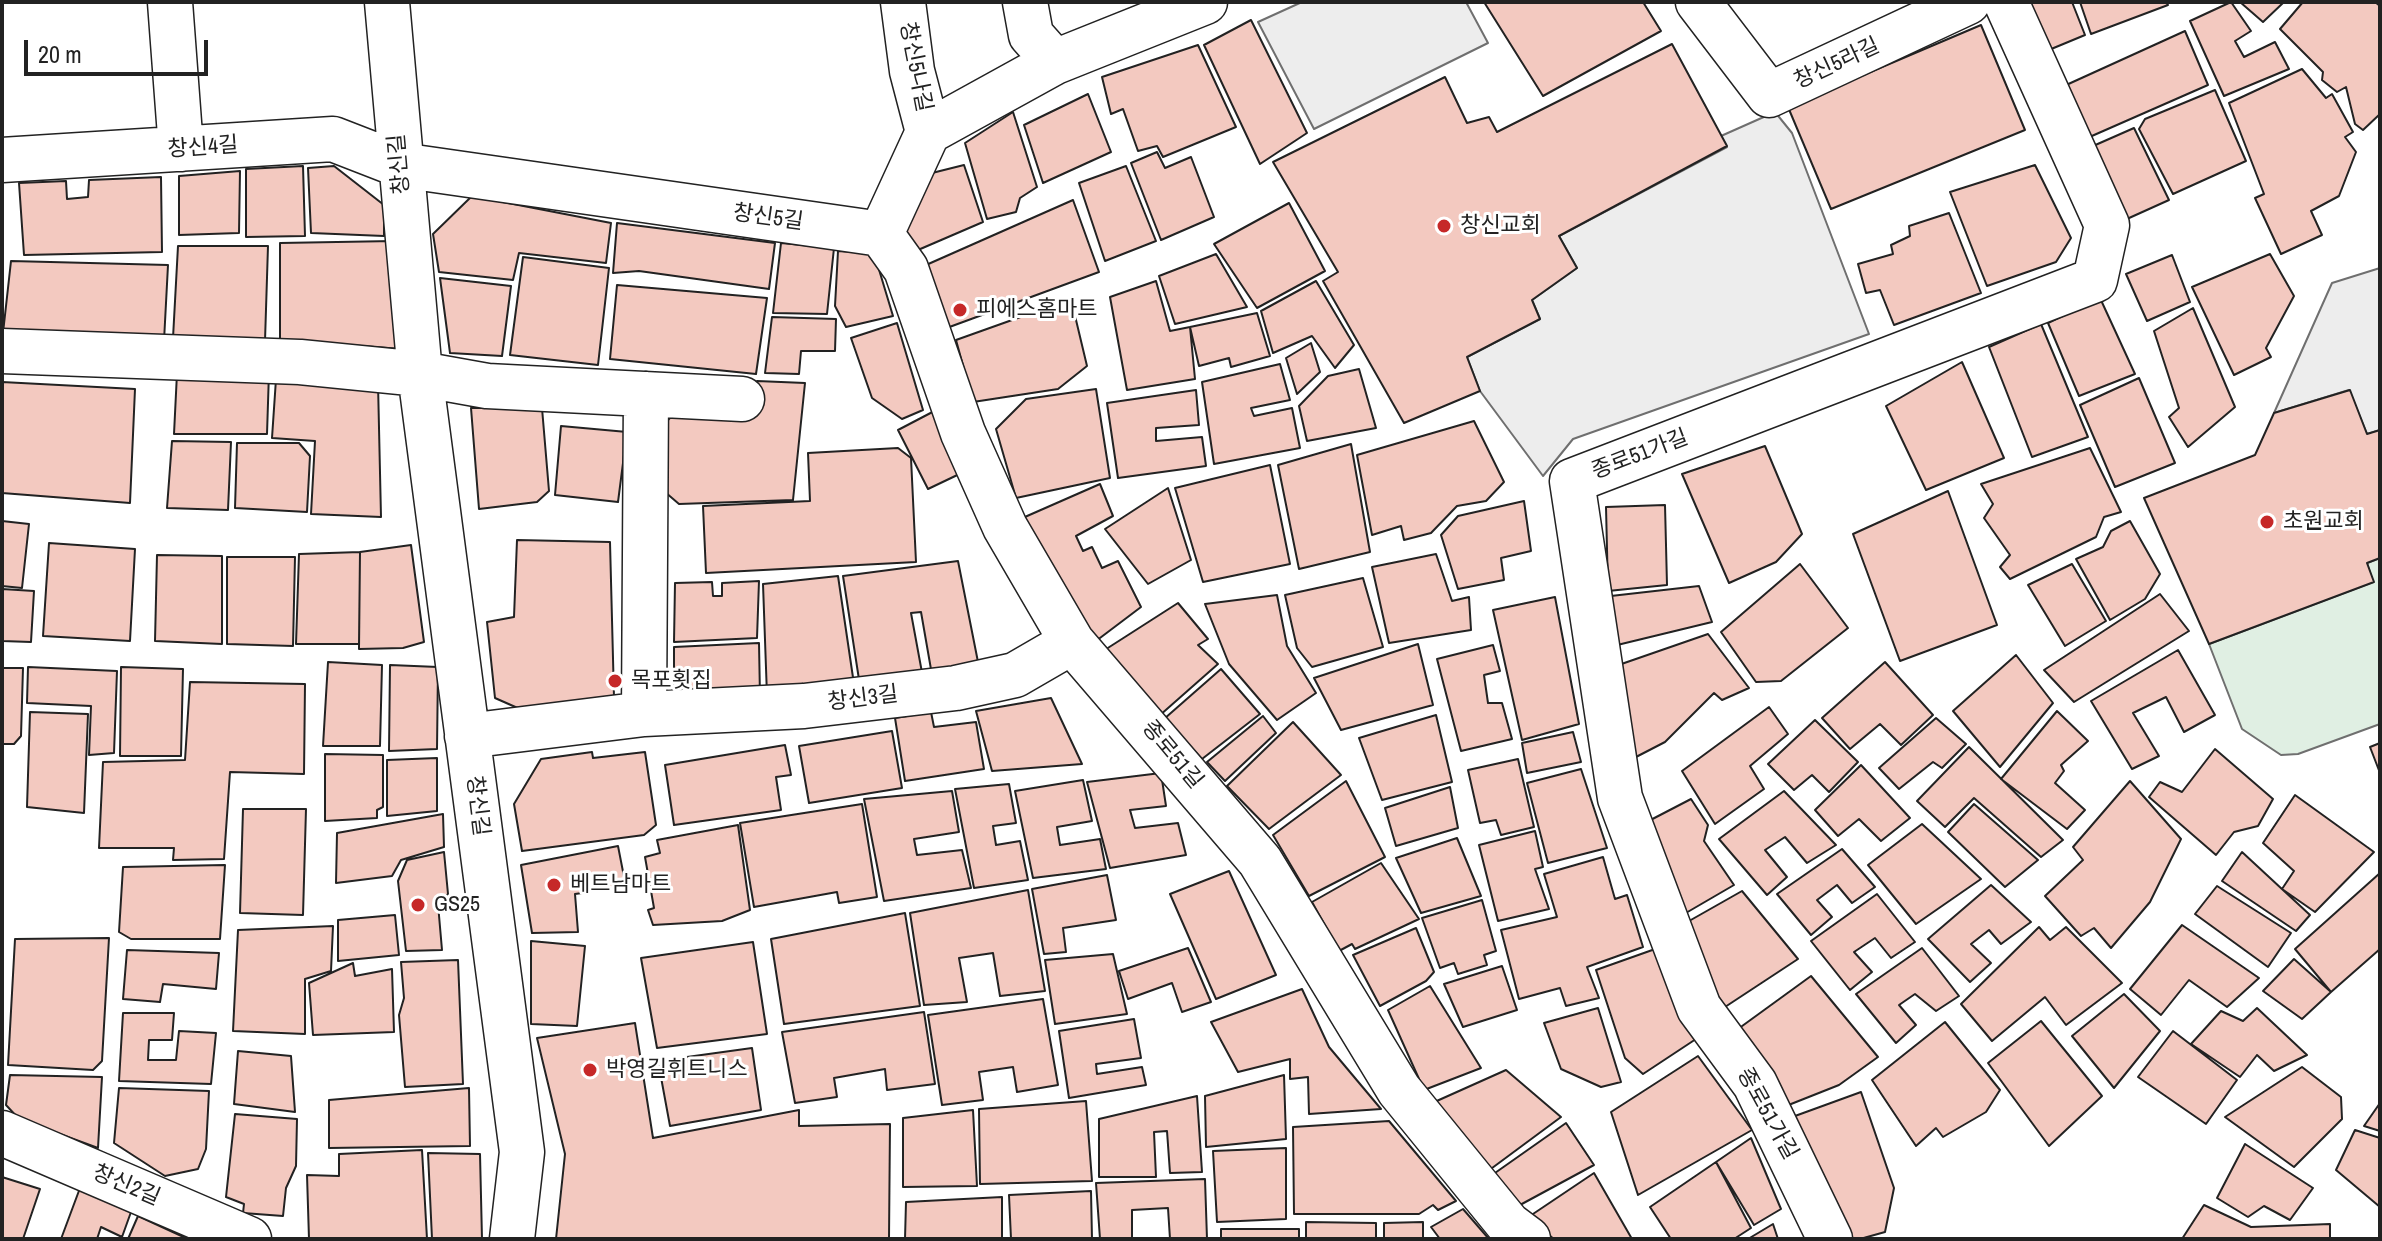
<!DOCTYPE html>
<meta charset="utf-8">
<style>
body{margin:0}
#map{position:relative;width:2382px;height:1241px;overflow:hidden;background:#fff;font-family:"Archivo Narrow",sans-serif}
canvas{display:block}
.frame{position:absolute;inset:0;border:4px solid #222;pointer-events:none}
.scale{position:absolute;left:24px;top:40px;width:184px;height:36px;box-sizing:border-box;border:4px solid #222;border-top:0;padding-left:10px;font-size:24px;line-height:28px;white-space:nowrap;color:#222;-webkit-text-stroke:6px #fff;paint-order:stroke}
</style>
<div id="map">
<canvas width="2382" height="1241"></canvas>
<div class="frame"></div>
<div class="scale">20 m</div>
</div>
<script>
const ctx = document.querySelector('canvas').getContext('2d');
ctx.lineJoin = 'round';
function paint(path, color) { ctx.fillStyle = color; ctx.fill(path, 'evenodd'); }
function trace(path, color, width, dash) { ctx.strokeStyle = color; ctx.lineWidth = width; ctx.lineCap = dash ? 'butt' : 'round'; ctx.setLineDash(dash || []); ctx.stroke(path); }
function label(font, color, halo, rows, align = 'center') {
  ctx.font = font + ' "Archivo Narrow","Noto Sans KR",sans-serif'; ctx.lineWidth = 6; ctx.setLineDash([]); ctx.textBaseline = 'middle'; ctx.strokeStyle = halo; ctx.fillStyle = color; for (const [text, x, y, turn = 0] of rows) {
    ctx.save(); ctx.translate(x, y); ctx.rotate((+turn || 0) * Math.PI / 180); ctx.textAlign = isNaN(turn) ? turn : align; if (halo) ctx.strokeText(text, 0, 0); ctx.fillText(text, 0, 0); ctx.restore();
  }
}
const green = new Path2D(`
 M2380,558V724L2298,754L2281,755L2242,729L2209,644L2373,582L2367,563Z`);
const parking = new Path2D(`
 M1302,2H1466L1488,43L1314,129L1258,22Z
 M1775,112L1792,133L1869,334L1573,439L1543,476L1480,391L1467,357L1540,319L1532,300L1577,268L1559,236L1727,147L1721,136Z
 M2380,268V430L2367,434L2349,390L2274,413L2332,283Z`);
const building = new Path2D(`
 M1484,2H1643L1661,31L1543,96Z
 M2022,2H2072L2085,35L2044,52Z
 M2080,2H2166L2168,5L2091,34Z
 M2231,2L2251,31L2235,41L2244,57L2275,42L2289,69L2224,96L2190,21Z
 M2240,2H2284L2263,22Z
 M2303,2H2375L2380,6V114L2363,130L2355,124L2346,87L2337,92L2322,80L2323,72L2280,29Z
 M1251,20L1307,133L1260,164L1204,45Z
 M1981,25L2025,130L1831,209L1788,107Z
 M2185,31L2208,85L2085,139L2064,86Z
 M1672,44L1727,146L1559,236L1577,268L1532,300L1540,319L1467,357L1480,391L1404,423L1323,281L1338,272L1273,162L1445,77L1467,123L1489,117L1497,132Z
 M1198,45L1236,127L1163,157L1157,146L1138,151L1123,109L1111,114L1102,77Z
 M2302,69L2326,98L2332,94L2353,132L2345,137L2356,152L2339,196L2311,211L2322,235L2281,254L2255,198L2264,194L2229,103Z
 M2215,90L2246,161L2173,194L2139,129L2145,119Z
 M1088,94L1111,152L1043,183L1024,125Z
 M1013,112L1037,187L1020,198L1016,212L987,219L965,143Z
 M2134,128L2169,200L2118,223L2084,150Z
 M1157,152L1165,168L1191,157L1214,217L1161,240L1131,163Z
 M964,165L983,222L911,253L898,239L924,175Z
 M2035,165L2071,238L2056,262L1987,286L1950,192Z
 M303,166L305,236L246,237V169Z
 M334,166L384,205V236L311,233L308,168Z
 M1126,166L1156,241L1105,261L1079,183Z
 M240,171L239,233L179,235V176Z
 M161,177L162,252L24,255L19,183L66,181L67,199L88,197L89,180Z
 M472,196L611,223L606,263L519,253L513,280L439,272L433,234Z
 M1073,200L1099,272L944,329L917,269Z
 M1289,203L1325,271L1257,308L1214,244Z
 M1949,213L1981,293L1894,325L1880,290L1866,293L1858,264L1893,254L1891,245L1910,236L1909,226Z
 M617,223L775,243L769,289L639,271L613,273Z
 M394,241L402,349L280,340V243Z
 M781,243L834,248L827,314L773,313Z
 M178,246H268L265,341L173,338Z
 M838,251L874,253L893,316L846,327L835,306Z
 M1216,254L1247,307L1175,324L1159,276Z
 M2270,254L2294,296L2266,348L2271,357L2234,375L2192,287Z
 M2172,255L2190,302L2147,321L2126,274Z
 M523,257L609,268L598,365L510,355Z
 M11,261L168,265L164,341L3,333Z
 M440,278L511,286L502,356L450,353Z
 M1156,281L1170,331L1190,327L1195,379L1127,390L1110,297Z
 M1316,281L1354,345L1335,368L1312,336L1273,353L1261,311Z
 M617,285L767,298L756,374L610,359Z
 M2100,298L2135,374L2079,396L2048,323Z
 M1071,299L1087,366L1058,389L973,402L956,340Z
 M2193,308L2235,407L2188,447L2169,417L2179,408L2154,331Z
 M1257,313L1270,356L1231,367L1229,358L1199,366L1190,327Z
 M772,317L836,319L835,351H801L799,374L765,373Z
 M897,323L923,410L902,419L872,398L851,338Z
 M2041,324L2088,437L2032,457L1989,347Z
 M1311,343L1320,372L1297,394L1286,358Z
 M1962,362L2004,458L1926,490L1886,406Z
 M1280,364L1290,400L1251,408L1254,416L1292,408L1300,448L1214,464L1202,382Z
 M1359,369L1376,428L1307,441L1299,406L1328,376Z
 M269,372L267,434H174L177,373Z
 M2139,378L2175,463L2115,487L2080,405Z
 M276,379L378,383L381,517L311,514L315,441L272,438Z
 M757,381L805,383L793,500L679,504L658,486L659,429L679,409L754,412Z
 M2,382L135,389L130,503L2,493Z
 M1096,389L1110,478L1016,498L996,429L1026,399Z
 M1196,390L1199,425L1156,428V441L1202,437L1206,466L1118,478L1107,403Z
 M2350,390L2367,434L2380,430V558L2367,563L2374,582L2209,644L2144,498L2255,455L2274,413Z
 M942,407L972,468L928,489L898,430Z
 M471,408H542L549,491L537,502L479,509Z
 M1474,421L1504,482L1486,501L1457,506L1431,533L1404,540L1401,526L1372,535L1357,455Z
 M561,426L627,432L618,502L555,495Z
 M172,441L231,442L228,510L167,508Z
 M237,443H299L310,456L307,512L235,508Z
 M1351,444L1370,552L1299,569L1278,465Z
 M1765,446L1802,534L1776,562L1729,583L1682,474Z
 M898,448L911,458L916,562L706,573L703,506L810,501L808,453Z
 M2090,448L2121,512L2104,517L2096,537L2010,579L2000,567L2010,555L1984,518L1993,504L1981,484Z
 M1270,465L1290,564L1203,582L1175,488Z
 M1100,484L1113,516L1076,536L1083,551L1092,547L1102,568L1118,561L1141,607L1092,644L1018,520Z
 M1168,488L1191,560L1148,584L1105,529Z
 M1948,491L1997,625L1900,661L1853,534Z
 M1524,501L1531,551L1501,558L1504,580L1458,589L1441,535L1458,516Z
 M1665,505L1667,585L1608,591L1606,507Z
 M2,521L29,524L22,588L2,586Z
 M2130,521L2160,574L2145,599L2110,620L2076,559L2103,547L2111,531Z
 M517,540L610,542L614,697L529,713L495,698L487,622L514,617Z
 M49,543L135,549L130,641L43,636Z
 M411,545L424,642L403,648L359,649L360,552Z
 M360,552L359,644H296L299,554Z
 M1436,554L1452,601L1469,597L1471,630L1389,643L1372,567Z
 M157,555L222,556V644L155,641Z
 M227,557H295L293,646L227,644Z
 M958,561L979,667L932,675L921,612L911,613L923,678L860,686L843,576Z
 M1800,564L1848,628L1781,681L1756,682L1721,632Z
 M2072,564L2106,621L2065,646L2028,585Z
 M838,576L855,691L767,696L763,584Z
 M1363,578L1383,647L1312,667L1297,648L1285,595Z
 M759,581L757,638L674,642L675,583L712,582L713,596H722V583Z
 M1699,586L1712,622L1609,647L1602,597Z
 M2,589L34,591L31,642L2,641Z
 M2160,594L2189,631L2074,702L2044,670Z
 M1277,595L1287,646L1316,693L1277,720L1229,664L1205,604Z
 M1555,597L1579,724L1522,740L1493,610Z
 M1178,603L1208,639L1198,645L1218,664L1159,716L1100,653Z
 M1708,634L1749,688L1722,700L1714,693L1665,742L1636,757L1622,747L1607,669Z
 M759,643L760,697L674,699V647Z
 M1418,644L1433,705L1341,730L1314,678Z
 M1493,645L1500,671L1484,675L1488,703H1502L1512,739L1461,751L1437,659Z
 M2178,650L2215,715L2184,732L2166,697L2133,713L2159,756L2132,769L2091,701Z
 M2016,655L2053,703L2000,767L1953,711Z
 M328,662L382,665L380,746H323Z
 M1885,662L1933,715L1901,745L1880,724L1850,749L1822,718Z
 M390,665L438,667L437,749L389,751Z
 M28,667L117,671L114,753L89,755L91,706L27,703Z
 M121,667L183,669L181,756H120Z
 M2,668H23L21,736L14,744H2Z
 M1221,669L1260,714L1202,759L1164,719Z
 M190,682L305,684L304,774L230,772L224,859L173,860L174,848H99L103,762L185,760Z
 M1051,698L1082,764L992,771L976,711Z
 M1769,707L1788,734L1750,766L1764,789L1715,824L1682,771Z
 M2057,711L2088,741L2061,765L2064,771L2055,783L2085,810L2067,829L2001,779Z
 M30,712L88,714L84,813L27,807Z
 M931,712L934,727L976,722L984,769L905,781L895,718Z
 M1436,715L1452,782L1382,800L1359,738Z
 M1263,716L1276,733L1225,781L1207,762Z
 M1936,718L1966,744L1942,768L1933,762L1899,789L1879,768Z
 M1815,720L1858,762L1829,792L1812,775L1794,790L1768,764Z
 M1293,722L1341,775L1269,829L1227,786Z
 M892,731L902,788L809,803L799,746Z
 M1573,732L1581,762L1527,773L1522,743Z
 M2380,743V773L2370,747Z
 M785,745L791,775L776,777L781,810L674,825L665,765Z
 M1969,747L2063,840L2041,857L1974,798L1945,827L1917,801Z
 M2215,749L2273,799L2258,826L2234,832L2216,855L2149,797L2160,782L2182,792Z
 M592,752L593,758L645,752L656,825L644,835L522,851L514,804L541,759Z
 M325,754L383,755V807L377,810V818L325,821Z
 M437,758V811L387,816V760Z
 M1518,759L1534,827L1501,835L1496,820L1480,823L1468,770Z
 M1861,765L1910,818L1881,841L1859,819L1838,836L1815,810Z
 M1581,769L1607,848L1548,863L1527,783Z
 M1161,773L1166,806L1130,810L1135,828L1178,823L1186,855L1110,868L1087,782Z
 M1083,780L1092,821L1057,827L1060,845L1100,839L1106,869L1033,878L1015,791Z
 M1346,781L1385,857L1309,896L1273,835Z
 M2130,781L2181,839L2150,902L2111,948L2094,928L2081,936L2045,896L2083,860L2073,847Z
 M1009,784L1016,823L993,826L996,845L1020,841L1028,880L974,888L955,789Z
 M1450,787L1458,828L1396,846L1385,808Z
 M952,791L959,832L914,839L917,855L962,850L971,888L884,901L864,799Z
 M1784,791L1836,845L1807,863L1785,837L1765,850L1787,877L1767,895L1719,839Z
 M2295,795L2374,852L2315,912L2282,889L2294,871L2263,843Z
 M1691,799L1708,825L1704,841L1734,885L1679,917L1639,826Z
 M862,804L877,897L839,903L837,892L754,907L740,823Z
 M1974,804L2038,860L2005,887L1948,832Z
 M243,809H306L303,915L240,913Z
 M443,814L444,847L401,860L392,876L336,883L337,833Z
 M1922,824L1981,879L1916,924L1868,865Z
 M738,825L750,910L722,921L653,925L648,910L654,908L645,857L660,853L657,840Z
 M1535,831L1543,867L1535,869L1549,909L1498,921L1479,845Z
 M1457,838L1481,896L1421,913L1396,858Z
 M618,846L626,887L575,894L578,932L532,933L521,865Z
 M1842,849L1875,887L1852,903L1837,885L1817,900L1832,917L1811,935L1777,894Z
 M444,852L448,894L438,904L442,950L406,951L398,881L407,860Z
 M2242,852L2310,915L2296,931L2222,881Z
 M1603,857L1615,899L1627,895L1643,947L1587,967L1599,998L1566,1006L1560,988L1519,999L1501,930L1557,917L1544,874Z
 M1381,863L1419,919L1355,949L1352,944L1339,951L1312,902Z
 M225,865L220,939H131L119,932L123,867Z
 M1229,871L1276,975L1216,999L1170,894Z
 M2380,873V949L2331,992L2295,949Z
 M1107,875L1116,920L1063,928L1066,952L1044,954L1032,889Z
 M1991,885L2031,922L2001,944L1989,930L1971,944L1991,963L1970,982L1928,939Z
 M2217,886L2291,933L2268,967L2195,914Z
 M1028,890L1045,991L1000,996L993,953L959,958L967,1002L924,1005L910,913Z
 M1742,891L1798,959L1725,1007L1702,971L1682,925Z
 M1877,894L1915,942L1891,958L1875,938L1854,952L1872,972L1850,990L1811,941Z
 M1482,900L1496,951L1484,955L1487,965L1458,974L1454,963L1440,968L1422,918Z
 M905,913L920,1006L784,1024L771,939Z
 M395,915L399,955L338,961V920Z
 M2182,925L2259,978L2227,1007L2189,980L2161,1015L2130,989Z
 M333,926L331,971L305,979V1034L233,1031L238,930Z
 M2039,927L2050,940L2066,927L2122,983L2066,1025L2045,997L1992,1041L1961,1004Z
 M1416,928L1434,972L1426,981L1380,1006L1353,955Z
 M109,938L102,1061L93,1070L8,1065L15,939Z
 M531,941L585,946L577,1026L531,1024Z
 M753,942L767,1034L657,1048L641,958Z
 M1188,948L1211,1002L1182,1012L1172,983L1128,999L1119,971Z
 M1658,948L1696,1039L1643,1074L1625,1058L1596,970Z
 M1922,948L1959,996L1936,1011L1915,994L1899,1005L1916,1025L1896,1043L1856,994Z
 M127,950L219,953L216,989L163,984L160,1002L123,999Z
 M1113,954L1127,1014L1055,1024L1045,960Z
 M2294,959L2331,992L2302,1019L2263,991Z
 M458,960L463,1084L405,1087L399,1015L404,998L401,962Z
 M353,963L355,976L392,969L394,1032L313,1035L309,983Z
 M1502,966L1517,1010L1463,1027L1444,984Z
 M1811,976L1878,1057L1839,1085L1786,1106L1738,1029Z
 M1430,986L1481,1068L1424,1090L1388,1010Z
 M1302,989L1329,1047L1381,1109L1309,1114L1308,1077L1290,1079V1059L1238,1072L1211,1022Z
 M2124,994L2160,1031L2114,1088L2072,1036Z
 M1043,999L1058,1085L1017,1092L1013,1067L979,1072L983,1100L942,1105L928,1015Z
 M1598,1008L1621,1082L1601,1087L1561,1069L1544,1023Z
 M2257,1008L2307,1055L2274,1071L2257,1055L2240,1077L2191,1044L2221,1011L2243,1021Z
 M924,1012L935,1084L887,1090L885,1069L834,1078L837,1097L795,1103L782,1032Z
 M123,1013H174L172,1040H149L148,1060H176L179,1031L216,1033L211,1084L119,1081Z
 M1134,1019L1141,1058L1096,1064L1097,1074L1142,1067L1146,1085L1069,1098L1059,1031Z
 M2041,1021L2102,1096L2049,1146L1988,1063Z
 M1945,1022L2000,1090L1986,1112L1943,1137L1936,1128L1916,1146L1872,1080Z
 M635,1023L653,1138L799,1110V1126L890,1124L889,1239H556L565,1154L537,1038Z
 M2173,1031L2237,1080L2206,1124L2138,1077Z
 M752,1048L761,1110L670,1126L658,1061Z
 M238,1051L291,1056L295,1112L234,1104Z
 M1698,1056L1752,1130L1638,1195L1611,1112Z
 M2302,1067L2341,1097L2342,1119L2294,1167L2225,1117Z
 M1506,1070L1561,1117L1484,1174L1430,1104Z
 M10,1075L102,1077L98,1148L19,1119L6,1105Z
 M1284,1075L1286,1139L1206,1147L1205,1096Z
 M119,1088L209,1091L206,1149L198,1169L165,1176L114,1143Z
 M469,1088L470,1146L329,1148V1100Z
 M1861,1092L1894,1188L1885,1232L1860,1239H1842L1795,1116Z
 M1197,1096L1202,1172L1170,1173L1167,1131L1154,1132L1156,1177H1099V1119Z
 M1086,1101L1092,1181L980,1184L979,1109Z
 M2380,1103V1131L2364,1126Z
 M973,1110L977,1186L903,1187V1118Z
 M235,1114L297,1119L296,1166L286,1188L283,1216L243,1213L244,1204L226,1197Z
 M1389,1121L1456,1201L1438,1210L1433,1205L1419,1214H1294L1293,1127Z
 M1566,1123L1594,1165L1507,1212L1485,1180Z
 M2355,1130L2380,1138V1207L2336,1170Z
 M1751,1138L1781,1209L1754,1225L1716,1162Z
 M2245,1144L2313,1188L2290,1220L2264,1206L2248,1217L2217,1198Z
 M1286,1148V1219L1217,1222L1213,1151Z
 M422,1150L427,1239H309L307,1175L339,1176V1154Z
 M428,1153L480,1154L482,1239H432Z
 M1716,1162L1751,1228L1734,1239H1671L1650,1207Z
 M1594,1173L1632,1239H1554L1527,1218Z
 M2,1177L40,1189L23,1239H2Z
 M1205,1179L1207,1239H1170L1168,1208L1132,1210V1239H1100L1096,1183Z
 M80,1188L131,1212L122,1237L101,1227L97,1239H61Z
 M1091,1191L1092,1239H1011L1009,1195Z
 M1002,1197V1239H905L906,1202Z
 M2204,1205L2251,1227L2330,1224V1239H2182Z
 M1463,1209L1489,1239H1440L1431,1227Z
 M138,1216L188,1239H128Z
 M1306,1222L1376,1223V1239H1306Z
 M1423,1222V1239H1384V1223Z
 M1773,1224L1778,1239H1748Z
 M1221,1229H1299V1239H1221Z`);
const street = new Path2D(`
 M170,2L181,149
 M387,2L420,374L522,1152L512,1239
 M903,2L912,71L928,132
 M1025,2L1031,35L1055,62
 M1698,2L1769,95L1968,2
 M2,160L333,139L400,165L881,234L928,132L1055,62L1205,2
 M881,234L906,269L963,433L1005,527L1072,642L1260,861L1399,1090L1508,1224L1528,1239
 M2,351L300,362L420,374L487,386L742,399
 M644,714L646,394
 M467,736L644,714L804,706L956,688L1015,675L1072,642
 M2,1133L249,1239
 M1830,1239L1755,1084L1699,1008L1620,798L1572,481L2095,280L2107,225L2006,2`);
const markers = [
 [1444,226,8,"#c62828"],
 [960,310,8,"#c62828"],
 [2267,522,8,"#c62828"],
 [615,681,8,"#c62828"],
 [554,885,8,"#c62828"],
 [418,905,8,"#c62828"],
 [590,1070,8,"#c62828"]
];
const streetNames = [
 ["창신5라길",1837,64,-25],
 ["창신5나길",915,67,79],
 ["창신4길",203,148,-4],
 ["창신길",400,164,-95],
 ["창신5길",768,218,8],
 ["종로51가길",1640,455,-21],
 ["창신3길",863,699,-7],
 ["종로51길",1172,755,50],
 ["창신길",477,806,83],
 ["종로51가길",1767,1114,61],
 ["창신2길",126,1186,23]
];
const poiNames = [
 ["창신교회",1460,226],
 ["피에스홈마트",976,310],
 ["초원교회",2283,522],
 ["목포횟집",631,681],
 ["베트남마트",570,885],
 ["GS25",434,905],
 ["박영길휘트니스",606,1070]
];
paint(green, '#e0efe3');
trace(green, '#6f6f6f', 2);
paint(parking, '#ededed');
trace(parking, '#6f6f6f', 2);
paint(building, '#f3c9c0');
trace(building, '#222', 2);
trace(street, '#222', 47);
trace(street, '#fff', 44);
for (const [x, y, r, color] of markers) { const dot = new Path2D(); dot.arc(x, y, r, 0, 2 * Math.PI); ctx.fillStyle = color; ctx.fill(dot); trace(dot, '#fff', 3); }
label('22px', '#222', '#fff', streetNames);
label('22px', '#222', '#fff', poiNames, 'left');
</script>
